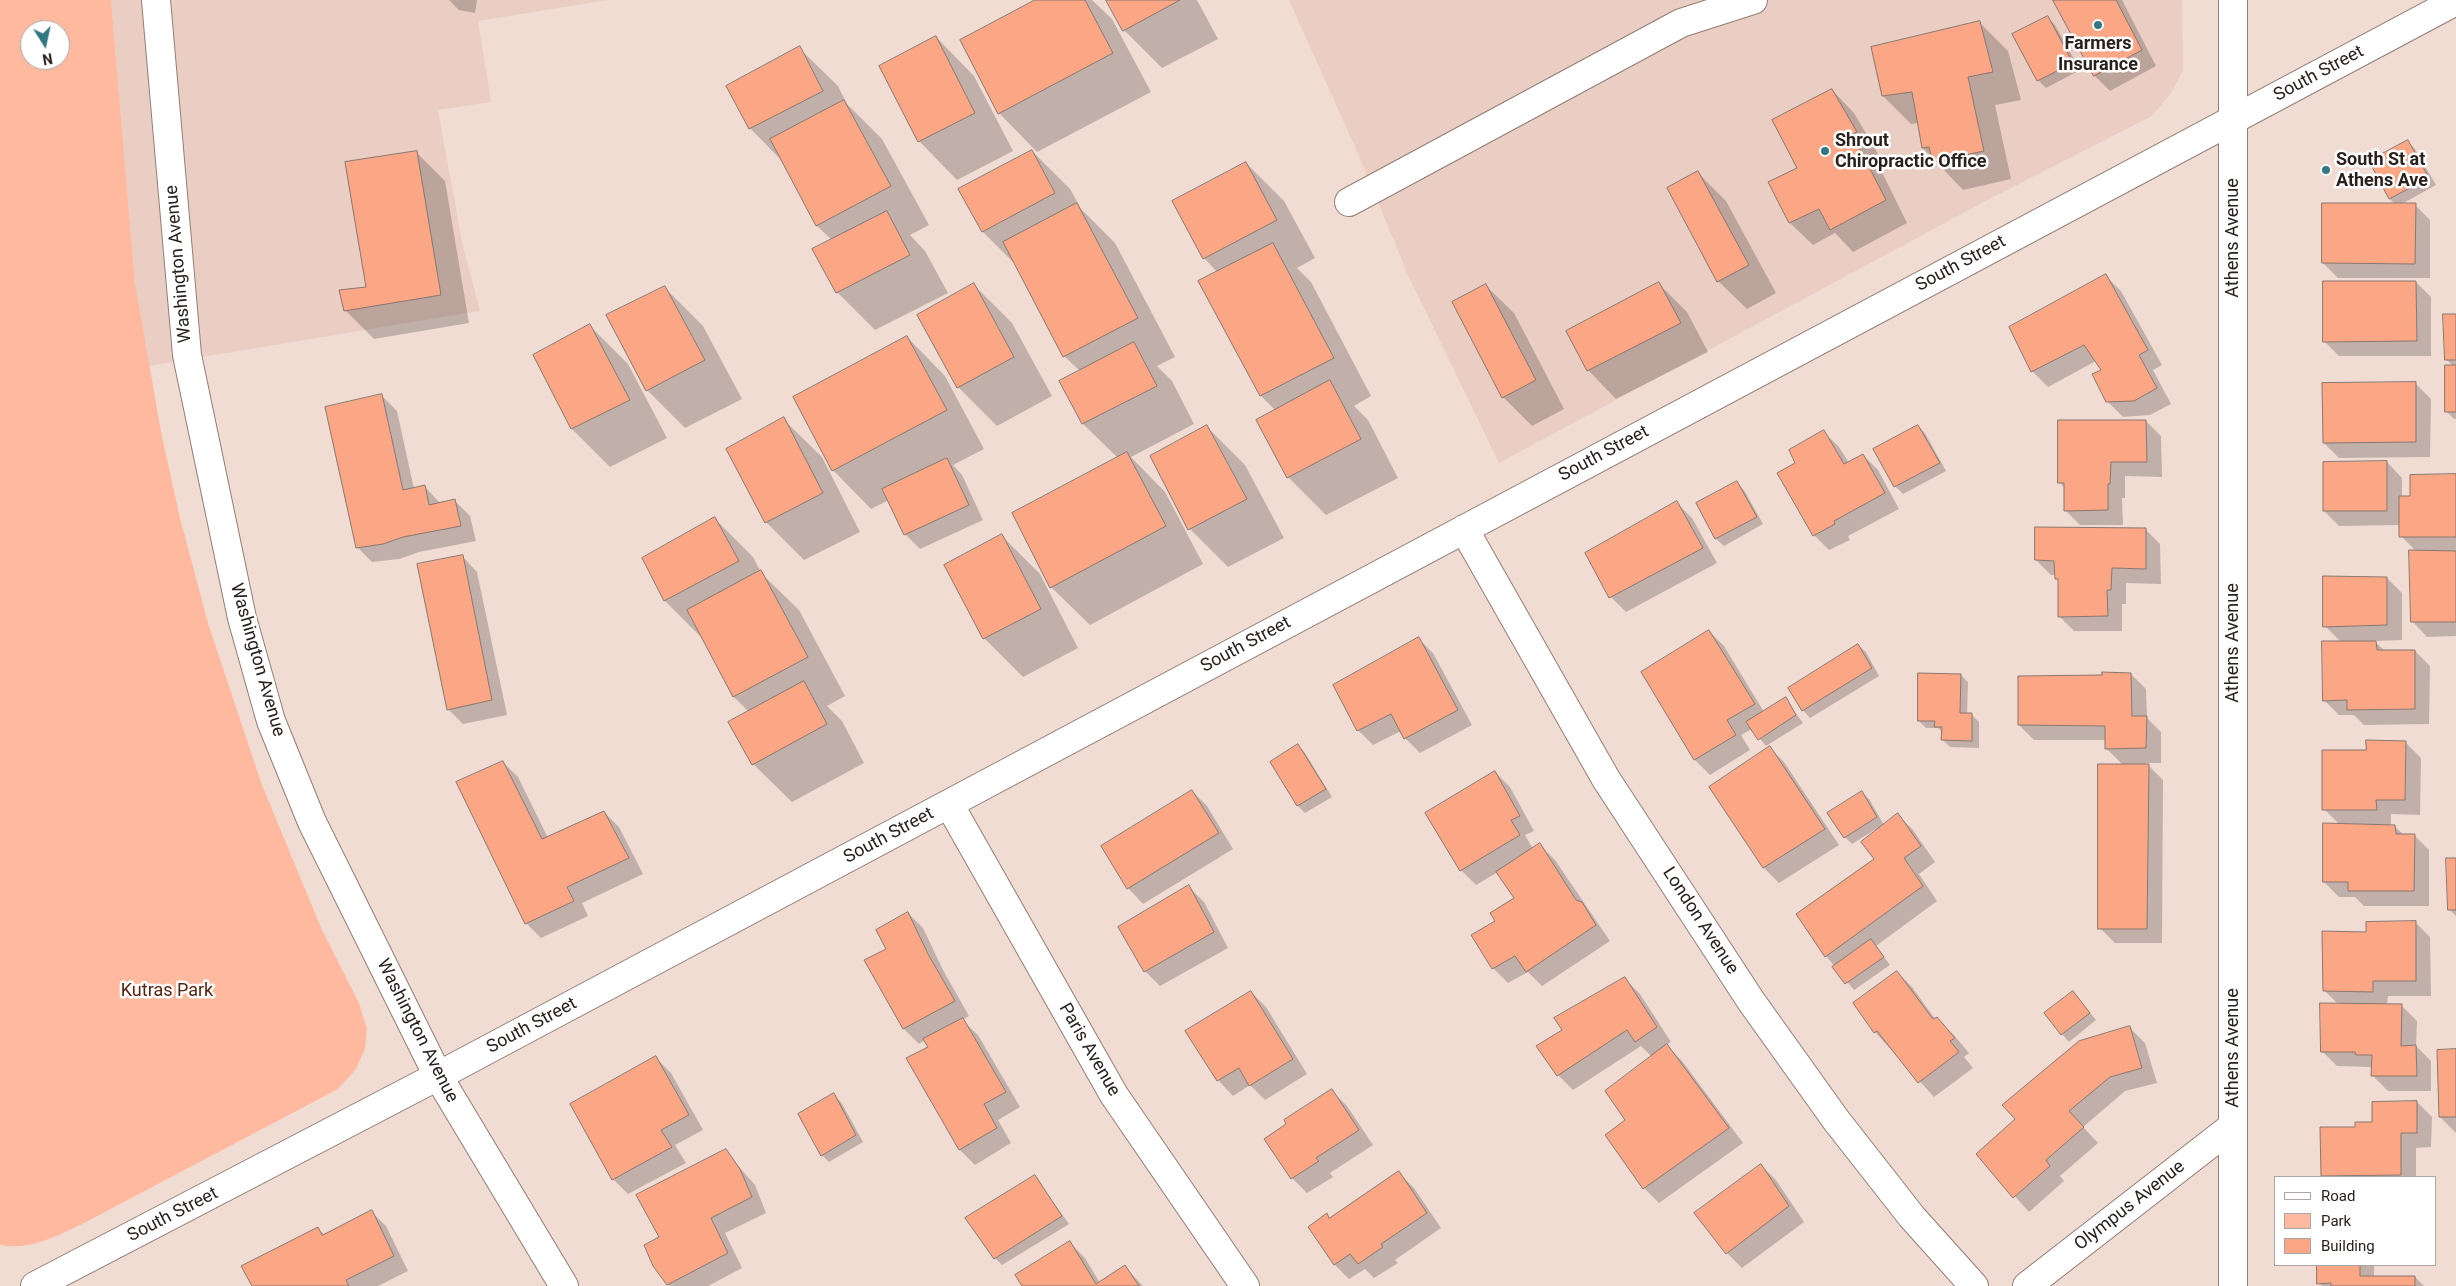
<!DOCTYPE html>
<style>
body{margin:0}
#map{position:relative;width:2456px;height:1286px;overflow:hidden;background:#f1dcd4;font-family:Roboto,sans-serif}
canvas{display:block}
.legend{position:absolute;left:2274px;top:1176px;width:162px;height:90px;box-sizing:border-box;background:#fff;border:1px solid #a9a6a5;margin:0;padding:6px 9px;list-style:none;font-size:15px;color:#29211e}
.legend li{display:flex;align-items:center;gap:10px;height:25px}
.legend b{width:25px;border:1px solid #a9a6a5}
.north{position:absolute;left:20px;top:20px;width:50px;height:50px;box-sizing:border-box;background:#fff;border:1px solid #a9a6a5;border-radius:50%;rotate:170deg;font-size:14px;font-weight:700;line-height:20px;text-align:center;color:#29211e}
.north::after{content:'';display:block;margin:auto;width:18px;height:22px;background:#317884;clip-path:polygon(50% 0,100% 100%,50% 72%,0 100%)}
</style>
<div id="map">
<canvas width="2456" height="1286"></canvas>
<ul class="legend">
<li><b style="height:6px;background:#fff"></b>Road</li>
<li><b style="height:14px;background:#feb99f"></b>Park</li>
<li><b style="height:14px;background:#fba685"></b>Building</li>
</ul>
<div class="north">N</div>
</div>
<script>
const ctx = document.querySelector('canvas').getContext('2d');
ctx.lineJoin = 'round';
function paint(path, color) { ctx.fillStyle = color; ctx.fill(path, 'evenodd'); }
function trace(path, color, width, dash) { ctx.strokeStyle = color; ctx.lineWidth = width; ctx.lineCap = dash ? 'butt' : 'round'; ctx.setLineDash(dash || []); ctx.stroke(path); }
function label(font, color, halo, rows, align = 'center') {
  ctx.font = font + ' Roboto,sans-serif'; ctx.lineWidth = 5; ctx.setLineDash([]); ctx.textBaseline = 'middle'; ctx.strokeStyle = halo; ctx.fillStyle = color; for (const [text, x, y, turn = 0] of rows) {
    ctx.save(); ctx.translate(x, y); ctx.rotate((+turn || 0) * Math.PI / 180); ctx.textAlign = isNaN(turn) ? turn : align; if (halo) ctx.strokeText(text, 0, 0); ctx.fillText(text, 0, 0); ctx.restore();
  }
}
const built = new Path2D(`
 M111,0H607L478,21L491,102L438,110L463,247L480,311L149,366L135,283Z
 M1289,0H2182L2183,70L2171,93L2152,116L1993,197L1499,463L1408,275L1359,156Z`);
const green = new Path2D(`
 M0,0H111L135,283L161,432L180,518L208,623L262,785L322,930L359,1003L367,1029L365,1049L356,1069L338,1089L84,1223C57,1236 30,1251 0,1245ZM30,30H60V60H30Z`);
const shadow = new Path2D(`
 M449,0H477L475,13L459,10Z
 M1038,0H1092L1112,19L1151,92L1037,152L999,113Z
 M1108,0H1197L1218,39L1162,68L1124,30Z
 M2054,0H2122L2156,66L2110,91L2095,76Z
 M2048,18L2055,25L2080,70L2046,88L2038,80Z
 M1979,22L2008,51L2021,100L1995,105L2011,179L1963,190L1923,148L1919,123L1911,124L1883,96Z
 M936,37L974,76L1013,151L957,180L919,141L880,67Z
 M799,48L838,86L847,104L882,139L929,225L910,235L925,251L948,293L875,330L837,292L832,240L817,226L784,163L750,128Z
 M1832,90L1854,113L1878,154L1874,156L1907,223L1853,252L1835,233L1813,245L1790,223L1770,183L1799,168Z
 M2407,141L2415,149L2436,185L2400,205H2415L2430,220V278H2338L2323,263L2396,205L2390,199L2370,162Z
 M1032,151L1070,189L1081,209L1115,243L1175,357L1157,366L1172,381L1194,424L1131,457L1165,492L1203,564L1090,625L1051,587L1118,458L1083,424L1061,381L1080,371L1064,356L1017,266L983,232Z
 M417,153L445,181L469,323L374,339L345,310L367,288Z
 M1246,163L1284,201L1315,258L1297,268L1311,282L1371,396L1354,406L1368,420L1398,478L1326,515L1288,477L1276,411L1261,396L1200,282L1218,273L1204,258Z
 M1698,173L1726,201L1776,293L1747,309L1718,281Z
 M2106,276L2121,291L2162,365L2153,370L2171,404L2150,415L2123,417L2107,401L2102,371L2096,361L2048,387L2033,372L2011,328Z
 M2416,282L2431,297V356H2339L2324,341Z
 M1658,283L1687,312L1708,352L1616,399L1588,370Z
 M974,285L1012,323L1052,396L997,426L958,387L919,315Z
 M1485,285L1514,313L1564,409L1532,426L1503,397Z
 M665,288L703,326L742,399L685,428L647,390Z
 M2456,315V419H2454L2447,412L2453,366L2446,359Z
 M590,326L628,364L667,438L610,467L572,429L535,355Z
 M907,337L945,376L984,449L953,465L962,475L983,520L920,549L905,534L889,500L871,509L833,470L795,397Z
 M2416,384L2431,399L2430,457L2339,458L2324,443Z
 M382,396L397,411L414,489L425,487L441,504L455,501L470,516L476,541L419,552L399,559L372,562L357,547Z
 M783,419L822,457L860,532L804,560L766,522Z
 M2146,421L2161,436L2162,477L2125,476V498H2122L2123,525H2080L2065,510V488L2059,482Z
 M1918,426L1925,433L1946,471L1903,494L1895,486Z
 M1207,427L1245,465L1284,538L1228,567L1190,529Z
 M1824,432L1839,447L1849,463L1863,455L1878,470L1899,509L1848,536L1850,540L1829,550L1814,535Z
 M2387,462L2402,478V497H2411L2456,475V636L2427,637L2412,621L2416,551L2401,536V525L2339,526L2324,511Z
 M1737,483L1744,490L1763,524L1724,546L1716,539L1697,504Z
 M1677,503L1692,518L1717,563L1626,612L1611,597Z
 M715,519L753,557L762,574L799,610L845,696L827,706L842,721L864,763L792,802L753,764L749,712L734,697L703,639L665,601L643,558Z
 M2145,529L2160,544L2161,584L2126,583V604H2122V631H2074L2059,616V582L2056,575H2051L2036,560Z
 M1002,536L1040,574L1078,648L1023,677L984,638Z
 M462,556L477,572L507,715L463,724L448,709Z
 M2387,578L2402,593V640L2374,641L2385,651H2415L2430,666L2429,724L2364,725L2354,715H2339L2324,700L2341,642L2325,626Z
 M1709,631L1724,646L1764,712L1785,699L1803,723L1766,746L1752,729L1741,735L1750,750L1710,775L1695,760L1642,672Z
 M1418,638L1433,653L1472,725L1420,753L1405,738L1401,731L1373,745L1358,730Z
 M1858,645L1866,652L1879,676L1810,718L1803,710L1790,689Z
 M2131,674L2146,689L2147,718L2161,732V763H2146L2163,780L2162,943H2115L2100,928L2123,765L2106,748V740H2034L2019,725V677Z
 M1961,675L1968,682L1967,714L1972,715L1979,722V748L1950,747L1943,740V733L1938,728H1926L1919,721Z
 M2406,743L2421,758L2420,815L2391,814V826H2394L2404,835H2414L2429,850V906H2364L2355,897H2339L2324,882L2339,824L2324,809L2367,751Z
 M1298,745L1305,753L1332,797L1305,813L1298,806L1272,763Z
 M1769,747L1784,762L1839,845L1779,883L1764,868Z
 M503,762L518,777L548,838L604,812L619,827L643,874L582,903L588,916L541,938L526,923Z
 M1495,772L1510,787L1534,831L1525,835L1533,849L1540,845L1555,860L1610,941L1542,986L1528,972L1508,983L1493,968L1473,936L1497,921L1515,899L1498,872L1476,885L1461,870Z
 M1192,791L1207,806L1233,849L1143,904L1128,888L1102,846Z
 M1862,792L1869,799L1884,825L1898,815L1913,830L1935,862L1919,874L1937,901L1876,946L1890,965L1854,990L1826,956L1876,859V829L1852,844L1845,837Z
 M2456,859V916L2449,909Z
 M1189,887L1204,902L1228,948L1160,986L1145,971Z
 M908,913L923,928L943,970L969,1016L962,1020L978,1035L1020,1107L998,1120L1011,1143L975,1165L960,1150L908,1059L930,1048L925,1040L919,1044L904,1029L866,960L887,949Z
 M2415,922L2430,937L2431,996H2388L2387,1005L2402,1006L2417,1021L2416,1046L2431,1061V1091H2388L2373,1076V1070L2370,1067L2337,1066L2322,1051L2338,1004L2324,990L2368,933Z
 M1897,972L1912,987L1935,1019L1952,1033L1969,1053L1964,1057L1973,1068L1934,1097L1875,1032Z
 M1625,979L1640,994L1671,1042L1666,1045L1682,1061L1743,1143L1659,1203L1644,1188L1627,1120L1652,1057L1641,1046L1573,1090L1558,1075L1564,1030Z
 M1251,992L1266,1007L1307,1074L1265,1100L1250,1085L1233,1096L1218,1080L1187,1032Z
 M2073,992L2096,1020L2069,1042L2062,1034Z
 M2130,1028L2145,1043L2157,1083L2125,1091L2083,1127L2098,1143L2060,1176L2064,1181L2029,1212L1977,1154Z
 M2456,1051V1133L2440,1117Z
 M656,1058L671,1073L703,1130L675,1145L686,1163L628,1194L613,1179Z
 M1332,1091L1347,1106L1373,1145L1330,1173L1333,1177L1307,1193L1292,1178Z
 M834,1095L841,1102L863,1142L829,1162L822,1155Z
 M2417,1102L2432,1117L2431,1147L2416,1148V1177L2322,1176L2356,1129L2373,1124Z
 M725,1151L755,1185L766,1213L725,1233L742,1268L708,1286H670L668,1284Z
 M1761,1165L1776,1180L1804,1222L1742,1268L1727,1253Z
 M1399,1173L1414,1188L1441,1228L1395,1260L1398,1263L1374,1278L1365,1269L1349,1279L1334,1264L1327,1215L1331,1219Z
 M1035,1177L1069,1224L1002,1265L995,1258Z
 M371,1211L386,1226L408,1271L378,1286H253L318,1229L325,1235Z
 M1070,1243L1085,1258L1100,1283L1125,1267L1143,1286H1023Z
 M2318,1265H2374V1277H2415L2424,1286H2322L2319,1283Z`);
const building = new Path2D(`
 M1035,0H1085L1113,53L998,114L960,40Z
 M1106,0H1180L1123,31Z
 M2053,0H2116L2142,50L2094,76Z
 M2048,16L2073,63L2037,81L2012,34Z
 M1980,21L1993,72L1968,77L1984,151L1933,162L1929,147L1922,148L1912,92L1882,96L1871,47Z
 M936,36L975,113L918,142L879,66Z
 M800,46L823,91L749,129L726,86Z
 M1832,89L1857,132L1852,134L1886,200L1830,230L1819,209L1789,223L1768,182L1797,168L1772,120Z
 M844,100L891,186L816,226L770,139Z
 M2408,140L2429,178L2389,199L2369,161Z
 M1032,150L1055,193L982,232L958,189Z
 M417,151L441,295L344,311L339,290L366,287L345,162Z
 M1246,162L1277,220L1203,259L1172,201Z
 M1698,171L1749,265L1717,282L1667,188Z
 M1077,203L1138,318L1063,357L1003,242Z
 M2322,203H2416L2415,264L2322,263Z
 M887,211L910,255L836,293L812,249Z
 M1273,243L1334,358L1260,396L1198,281Z
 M2106,274L2148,350L2139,355L2157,388L2134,401L2106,402L2092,374L2101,370L2084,345L2031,372L2009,327Z
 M2323,281H2416L2417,341L2323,342Z
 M1659,282L1681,323L1587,371L1566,331Z
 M974,283L1014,357L957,388L917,315Z
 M1486,284L1536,380L1502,398L1452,302Z
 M665,286L705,360L646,391L606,315Z
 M2443,314H2456V360H2445Z
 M590,324L630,400L571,429L533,355Z
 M907,336L947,410L832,471L793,397Z
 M1134,342L1157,386L1082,424L1059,381Z
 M2445,365H2456V412H2445Z
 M1330,380L1361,439L1287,478L1256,420Z
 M2416,382V442L2323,443L2322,383Z
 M382,394L403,490L425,485L429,505L455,499L461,526L403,537L383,544L356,548L325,407Z
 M784,417L823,493L765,523L726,449Z
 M2058,420H2146L2147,462H2111L2110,484H2108V510L2064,511V483H2058Z
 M1207,425L1247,499L1188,530L1150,456Z
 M1918,425L1940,463L1894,487L1873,449Z
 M1824,430L1844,464L1863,454L1885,493L1834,521L1835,524L1813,536L1777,473L1795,463L1789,450Z
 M1127,452L1166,526L1050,588L1012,513Z
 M947,458L969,505L904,535L882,489Z
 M2387,461V511H2323V462Z
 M2456,474V537H2399V496H2410V475Z
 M1737,481L1757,517L1715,539L1696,503Z
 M1677,501L1703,548L1609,598L1585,553Z
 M715,517L739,561L664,601L642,558Z
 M2035,527L2146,528V569L2112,568L2111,590H2107L2108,616L2058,617V579H2055L2054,561L2035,560Z
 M1002,534L1041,609L983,639L944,565Z
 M2409,550L2456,551V622H2411Z
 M463,555L492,700L447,710L417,564Z
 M761,570L808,657L733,697L687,610Z
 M2323,576L2387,577V625L2323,627Z
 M1709,630L1755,704L1727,720L1736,735L1694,760L1641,672Z
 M1419,637L1458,710L1404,739L1391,714L1357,731L1333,685Z
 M2322,641H2376L2377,650H2415V709L2347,710V700L2323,701Z
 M1858,644L1872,668L1802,711L1788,688Z
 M2102,672L2131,673L2132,716H2147L2146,748L2105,749V726L2018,725V676L2102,675Z
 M1918,673L1961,674L1960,713H1972V741L1941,740L1942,727H1934L1935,721H1918Z
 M804,681L827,724L752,765L728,722Z
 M1786,697L1796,715L1758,740L1746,722Z
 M2366,740L2406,741L2405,800H2376L2377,810H2322V750H2366Z
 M1298,744L1326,789L1297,806L1270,762Z
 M1770,746L1825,829L1763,868L1709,787Z
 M503,761L542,839L604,811L629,858L567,887L574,901L525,924L456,782Z
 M2098,764H2149L2147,929H2098Z
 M1495,771L1520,816L1511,820L1520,835L1460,871L1425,813Z
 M1192,790L1219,833L1127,889L1101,846Z
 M1862,791L1877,817L1844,838L1827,813Z
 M1898,813L1921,846L1904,858L1923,886L1825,957L1796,914L1874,859L1861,842Z
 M2323,823L2395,825L2396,834H2415L2414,891H2348V882H2323Z
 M1540,843L1576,900L1582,902L1596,925L1526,972L1515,956L1492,969L1471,935L1495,921L1490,913L1514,898L1496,872Z
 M2446,858H2456V910H2448Z
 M1189,885L1214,932L1144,972L1118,927Z
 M908,912L928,954L955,1001L903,1029L864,960L886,949L876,930Z
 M2416,921V981H2373V992L2323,991L2322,931L2366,932V922Z
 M1871,939L1884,957L1845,984L1832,967Z
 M1897,971L1933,1019L1937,1017L1955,1038L1950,1041L1959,1052L1918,1083L1877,1031L1874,1033L1853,1003Z
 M1625,977L1657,1027L1635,1042L1627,1030L1557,1076L1536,1046L1562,1030L1554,1018Z
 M1251,991L1293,1059L1249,1086L1239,1068L1217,1081L1185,1031Z
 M2073,991L2090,1013L2061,1035L2044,1013Z
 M2320,1003L2402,1004L2401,1046L2416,1045L2417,1076H2371L2372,1055H2356L2355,1052H2321Z
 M963,1018L1006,1092L984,1104L997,1128L959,1150L906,1058L928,1047L923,1039Z
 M2130,1026L2142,1068L2110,1077L2069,1111L2084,1127L2046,1160L2050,1166L2013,1198L1976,1154L2015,1119L2002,1105L2079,1041Z
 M1667,1044L1729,1128L1643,1189L1605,1135L1625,1120L1605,1091Z
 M2456,1049V1117H2439L2437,1050Z
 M656,1056L689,1115L661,1130L672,1147L612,1180L570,1104Z
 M1332,1089L1359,1130L1316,1158L1319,1161L1291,1179L1264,1139L1286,1124L1284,1120Z
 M834,1093L856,1135L821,1156L798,1114Z
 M2417,1101V1133H2401V1175L2321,1176L2320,1127H2355V1122H2372V1102Z
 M726,1149L740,1169L752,1197L711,1218L728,1253L667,1285L653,1266L644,1245L659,1237L636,1195Z
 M1761,1164L1789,1206L1726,1254L1694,1213Z
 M1399,1171L1427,1213L1381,1244L1383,1247L1358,1264L1350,1254L1334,1265L1308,1227L1327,1213L1329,1218Z
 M1035,1175L1062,1216L994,1259L965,1218Z
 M372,1210L394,1256L346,1280L349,1286H252L241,1266L318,1227L322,1235Z
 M1070,1241L1096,1284L1125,1265L1139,1286H1022L1015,1275Z
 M2317,1265H2360V1276H2415V1286H2331V1283L2317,1284Z`);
const minor = new Path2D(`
 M156,0L187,355L242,618L271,721L312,822L438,1076L564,1286
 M2233,119V1286
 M1349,202L1681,23L1753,0
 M1464,529L1606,779L1751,1001L1836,1120L1912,1217L1974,1286
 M949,804L1114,1095L1245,1286
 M35,1286L438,1076L2456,1
 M2027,1286L2233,1126`);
const major = new Path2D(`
 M2233,119V0`);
const markers = [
 [2098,25,5,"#317884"],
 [1825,151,5,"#317884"],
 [2326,170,5,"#317884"]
];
const poiNames = [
 ["Farmers",2098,44,"center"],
 ["Insurance",2098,65,"center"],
 ["Shrout",1835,141],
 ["Chiropractic Office",1835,162],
 ["South St at",2336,160],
 ["Athens Ave",2336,181]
];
const streetNames = [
 ["South Street",2319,74,-28],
 ["Athens Avenue",2233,238,-90],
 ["Washington Avenue",179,264,-95],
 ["South Street",1961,264,-28],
 ["South Street",1604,454,-28],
 ["Athens Avenue",2233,643,-90],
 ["South Street",1246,645,-28],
 ["Washington Avenue",257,660,74],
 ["South Street",889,836,-28],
 ["London Avenue",1700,921,57],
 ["South Street",532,1026,-28],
 ["Washington Avenue",417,1031,63],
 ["Athens Avenue",2233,1048,-90],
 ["Paris Avenue",1089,1050,60],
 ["Olympus Avenue",2130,1206,-38],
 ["South Street",173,1215,-27]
];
const parkNames = [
 ["Kutras Park",167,991]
];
paint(built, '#eacdc3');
paint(green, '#feb99f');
paint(shadow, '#0003');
paint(building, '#fba685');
trace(building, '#89776f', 1);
trace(minor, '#917e76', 30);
trace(major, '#917e76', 30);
trace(minor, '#fff', 28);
trace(major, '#fff', 28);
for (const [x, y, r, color] of markers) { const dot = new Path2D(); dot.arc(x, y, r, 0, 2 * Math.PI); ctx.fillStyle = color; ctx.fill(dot); trace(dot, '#fff', 2); }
label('bold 18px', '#29211e', '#fff', poiNames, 'left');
label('18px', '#29211e', '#fff', streetNames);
label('18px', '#58240d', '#fff', parkNames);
</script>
